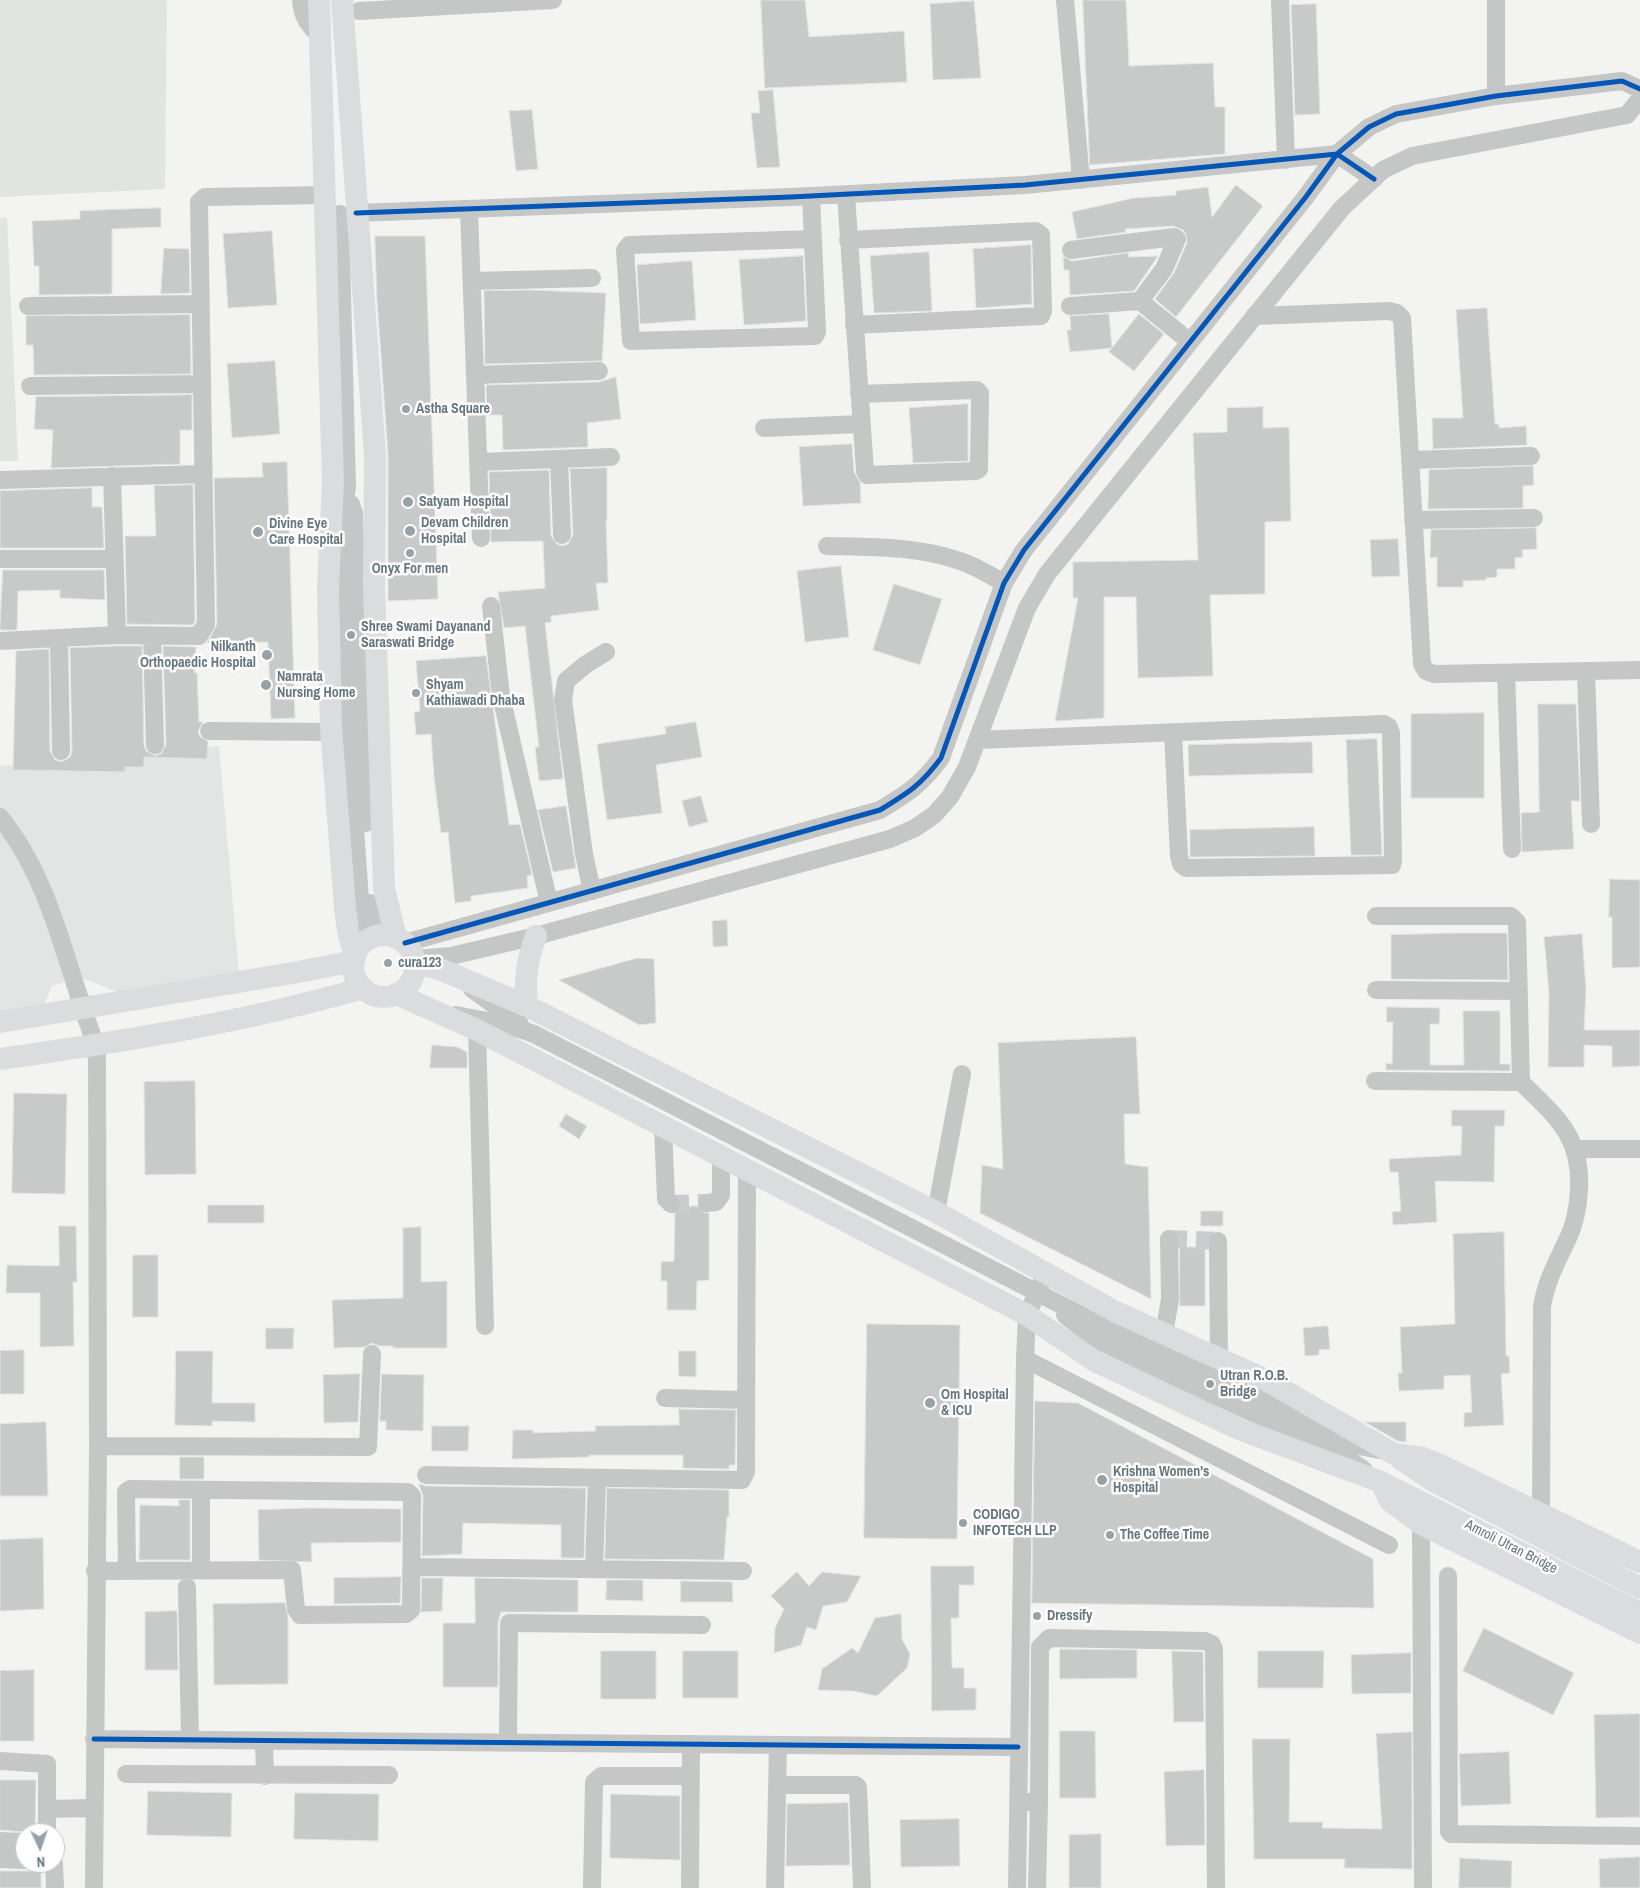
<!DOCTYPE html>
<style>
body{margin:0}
#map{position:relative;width:1640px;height:1888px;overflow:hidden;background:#f3f3f1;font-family:"Archivo Narrow",sans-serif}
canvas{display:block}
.north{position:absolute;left:15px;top:1823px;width:50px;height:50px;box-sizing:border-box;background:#fff;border:1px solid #c1c8cc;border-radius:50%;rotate:177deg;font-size:14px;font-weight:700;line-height:20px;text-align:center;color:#65767f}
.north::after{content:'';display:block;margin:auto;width:18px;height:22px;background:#97a2a7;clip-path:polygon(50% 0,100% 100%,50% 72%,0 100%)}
</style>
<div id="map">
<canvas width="1640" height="1888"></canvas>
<div class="north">N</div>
</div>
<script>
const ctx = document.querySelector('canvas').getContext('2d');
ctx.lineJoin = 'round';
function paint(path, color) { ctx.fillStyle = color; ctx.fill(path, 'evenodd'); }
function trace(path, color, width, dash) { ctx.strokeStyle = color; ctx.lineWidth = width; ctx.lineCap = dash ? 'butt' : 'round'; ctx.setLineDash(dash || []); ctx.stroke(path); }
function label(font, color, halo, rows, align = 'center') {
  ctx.font = font + ' "Archivo Narrow",sans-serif'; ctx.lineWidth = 5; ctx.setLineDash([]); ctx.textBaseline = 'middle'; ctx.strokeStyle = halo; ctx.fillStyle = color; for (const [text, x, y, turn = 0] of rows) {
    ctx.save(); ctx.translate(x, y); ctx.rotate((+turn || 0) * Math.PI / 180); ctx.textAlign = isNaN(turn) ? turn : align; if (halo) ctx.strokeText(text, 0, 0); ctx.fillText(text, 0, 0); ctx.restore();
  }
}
const built = new Path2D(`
 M219,746L239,975L120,993L80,977L52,986L44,1005L0,1014V766Z`);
const green = new Path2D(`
 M0,0H167L165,189L0,197Z
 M7,217L18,461H0V218Z`);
const building = new Path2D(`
 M761,0H805L809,37L904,31L907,82L765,88Z
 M1083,0H1126L1129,66L1213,63L1215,107H1225V154L1090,165Z
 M974,1L981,78L933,80L930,4Z
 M1316,4L1320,114L1295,115L1291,5Z
 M773,90L780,167L757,168L751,113H760L758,91Z
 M532,110L538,169L516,171L509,111Z
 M1236,185L1263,206L1176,317L1155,299L1174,273L1187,243L1186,234L1183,230L1173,226L1125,229L1126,232L1077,239L1072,212L1134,198L1176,195V191L1208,187L1212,217Z
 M161,208V227L112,229V294L39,295V266H34L32,221L80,219V211Z
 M272,231L277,305L228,308L223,234Z
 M375,236H425L438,599L388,601V454L377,300Z
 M1031,245L1032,304L976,308L973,249Z
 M164,248L189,249L190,293L161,294Z
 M929,252L932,311L874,313L870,256Z
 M1128,253L1129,257L1158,256L1134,291L1070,295L1069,270H1064L1063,257L1072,261Z
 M803,256L806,321L744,325L739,260Z
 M692,261L696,320L640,324L637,265Z
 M528,290L606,293L602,361L485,364L484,291Z
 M1487,308L1495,424H1499V428L1526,426L1527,445L1433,449L1432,418H1463L1456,310Z
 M1109,314L1112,348L1070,352L1067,330H1071L1070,316Z
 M1139,314L1164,334L1134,371L1109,352Z
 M190,315L191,374L34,375L33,345H26V316Z
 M275,361L280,434L232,438L227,364Z
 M616,377L621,419L587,423L588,447L503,450L502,415H487L486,385L599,382Z
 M192,395V430H180V464L51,468L53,430L34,429L36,397Z
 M968,404V461L913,463L909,408Z
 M1263,407V428L1289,427L1291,521L1265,522V594L1210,595L1213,676L1138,678L1136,597H1104V718L1055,721L1078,598H1073V562L1198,560L1193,433L1227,432V408Z
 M852,444L854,472L860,482L861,503L803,506L799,447Z
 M287,462L295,718L271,719L268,642L207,643L217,624L214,478L263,477L262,463Z
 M1533,466L1534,485L1523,486V508L1428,509L1429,470Z
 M607,468V520H606L608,583H596L599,610L551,616V622L545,623L563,779L539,781L535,747H539L525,626L504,628L498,592L545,588L543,541L491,542L489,472L549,470L551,536L557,544L562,546L568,544L573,535L570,469Z
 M193,485L195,621L193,625L127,624L125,536H156L154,486Z
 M92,488V507H102L104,548H0V491Z
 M1536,528L1537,549L1522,550L1523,557L1515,558V569H1497V577L1486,578V580L1463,581V587H1437V557L1430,558L1431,530Z
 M1398,539L1400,576L1372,577L1370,540Z
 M841,566L849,637L805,642L797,571Z
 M3,570H104L105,600L60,598V590L18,591L17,630H0Z
 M894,584L942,599L920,665L873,650Z
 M117,646H142L144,745L146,751L155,756L161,754L166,745L163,646L196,647L194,673H197L199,722H203L198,731L200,737L208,741L207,759L144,757V767H125V772L13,770L16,651L49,649L50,751L55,760L62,762L70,757L72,751L70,648Z
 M486,656L509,825L520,824L532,875L527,876L528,888L471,896V901L455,903L448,832L441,833L434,777L431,734L416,735L414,712L420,711L416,661Z
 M1538,704H1576L1580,801H1571L1574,849L1522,852L1521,813L1539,812Z
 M1484,713V798H1411V714Z
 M696,722L702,757L656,765L662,813L607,820L597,744L666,734L665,727Z
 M1377,739L1382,855H1351L1346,740Z
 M1312,742L1313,773L1189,776L1188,745Z
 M701,796L708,822L689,827L682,801Z
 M566,806L576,868L553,872L538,810Z
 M1314,827L1315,856L1190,857V830Z
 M1610,879L1640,880V967L1612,968V917H1609Z
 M727,920L728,946L713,947L712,921Z
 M1456,933H1507L1508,980L1391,979V935Z
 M1582,934L1586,990L1584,1030H1640V1066L1612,1067V1046L1584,1045V1067H1548L1549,993L1544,937Z
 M638,958L654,959L656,1023L639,1025L559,980Z
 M1387,1007L1440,1008L1439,1024H1430V1065H1464L1463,1011H1500V1064H1510V1071L1386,1070V1063L1392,1064L1393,1022H1387Z
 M1136,1037L1140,1114H1124L1125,1164L1148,1167L1151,1299L980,1213L982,1165L1003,1169L998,1043Z
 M432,1045L457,1047L467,1052V1068H430Z
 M195,1081L196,1174L145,1175L144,1082Z
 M14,1093L67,1094L65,1194L12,1193Z
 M1452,1110H1505L1504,1126H1495L1494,1182L1435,1181L1437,1222L1393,1225L1392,1212L1401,1211L1398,1172H1390L1389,1159L1461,1155L1462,1126H1452Z
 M566,1114L587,1126L579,1139L559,1126Z
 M208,1205H264V1223H208Z
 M697,1206L702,1212L709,1213V1280L697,1281L696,1310H667V1281H661V1262L674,1261L675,1213L681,1207Z
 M1201,1211H1223V1226H1201Z
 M59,1226H76L77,1282H73L74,1346L40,1347V1293H6L7,1265L59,1266Z
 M421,1227V1282L447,1281V1348H393V1346H379L372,1343L365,1347L334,1348L332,1300L403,1298V1228Z
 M1504,1232L1506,1356H1509L1510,1373L1501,1374L1504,1425L1464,1427V1413L1472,1412L1470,1375L1444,1376V1389L1399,1391L1398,1373H1402L1400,1327L1455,1324L1453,1234Z
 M1180,1247H1205V1306H1180Z
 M133,1255H158V1317H133Z
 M867,1324L960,1325L957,1539L864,1538Z
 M1328,1326L1330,1349L1319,1350V1355L1305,1356L1303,1328Z
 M266,1328H294L293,1349H266Z
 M24,1350V1394H0V1351Z
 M176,1351H213L212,1403H255V1422L212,1421V1426L175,1425Z
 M679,1351H696V1377L679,1376Z
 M360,1374L358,1422L324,1423L323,1375Z
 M382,1374L424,1375L423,1431L386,1430V1421H380Z
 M1035,1401L1078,1403L1373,1559L1374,1608L1032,1603Z
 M679,1409L736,1410L735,1465H729V1469L683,1468V1455H589V1457L512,1459L513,1430H533V1433L596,1431L595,1426L679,1425Z
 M46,1422L48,1496H0V1424Z
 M1365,1422H1406V1442L1398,1441Z
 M432,1426H469L468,1451H432Z
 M180,1457H204V1479H180Z
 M419,1484L426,1486L586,1488L584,1558H561V1525L463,1523L462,1554L422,1556L423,1496Z
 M607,1488L729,1490V1517H727L724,1560L605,1559Z
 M179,1500H190V1560H139L140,1505L179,1506Z
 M311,1508L401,1509V1542L311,1543L312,1562L259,1560L258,1510Z
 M43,1538L44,1609L0,1611V1540Z
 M931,1566H974V1585H959V1618H951L952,1668H964V1688H976V1710L932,1711Z
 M797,1572L809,1586L822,1572L861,1576L847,1602L823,1606L816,1630L807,1627L801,1645L774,1653L775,1628L784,1609L771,1596Z
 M401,1577L400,1603L334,1604V1578Z
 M422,1578H443L442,1611L421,1612Z
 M475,1578L578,1580V1612H501L498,1623V1687H443V1623H475Z
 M607,1580H643V1601L606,1600Z
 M681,1581L732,1582L733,1602H681Z
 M285,1603L288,1616V1684L214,1685L213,1604Z
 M177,1611L178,1670H145V1612Z
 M901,1614L902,1639L910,1654L907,1668L877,1696L853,1691L818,1690L822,1669L852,1648L858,1653L875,1618Z
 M1484,1628L1574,1673L1553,1715L1463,1671Z
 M1060,1649L1137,1650V1678L1060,1679Z
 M601,1651H656V1699H601Z
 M683,1651H738V1698H683Z
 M1172,1651L1203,1652L1204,1722H1174Z
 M1258,1651H1324L1323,1688H1258Z
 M1411,1653V1693L1352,1694L1351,1655Z
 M34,1670V1741H0V1671Z
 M1640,1714V1817L1596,1818L1594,1715Z
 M1060,1731H1095L1096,1798H1060Z
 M1412,1732V1869L1344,1868L1345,1859H1254L1252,1739H1290L1289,1822H1323L1322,1828L1382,1829L1376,1734Z
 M1509,1752L1511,1804L1461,1806L1459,1754Z
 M1204,1770L1205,1845L1166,1846L1164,1772Z
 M0,1780H36L35,1833L0,1830Z
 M148,1791L232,1793L231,1837L147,1835Z
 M295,1793L379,1794L378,1841L294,1839Z
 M611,1794L680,1796V1860L610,1858Z
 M848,1803L850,1865L786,1866L787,1804Z
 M959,1819L960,1866L901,1867L900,1820Z
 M1101,1834V1888H1069V1835Z
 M1640,1857V1888H1600L1599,1859Z
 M1460,1858L1512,1861L1511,1888H1459Z
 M0,1871H41V1888H0Z`);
const minorTunnel = new Path2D(`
 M671,1204L707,1203
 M1169,1239L1218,1241`);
const minor = new Path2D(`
 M301,0C302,17 308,24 320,36
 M1065,0L1081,180
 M1280,0L1286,160
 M359,11L553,0
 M1496,96V0
 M846,195L865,471L867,475L976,471L979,469L980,393L977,390L859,394
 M811,196L817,332L815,336L631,341L625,250L629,245L813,239
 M469,210L481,538
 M356,213L791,197L1025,185L1337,154L1374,179
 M340,214L347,487C337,544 342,603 345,661C349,756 357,850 363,945
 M848,240L1036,231L1041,235L1043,311L1041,316L854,325
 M1071,250L1174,237L1177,239L1164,269L1140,301L1190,342
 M472,281L592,278
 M28,306L199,304
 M1070,306L1140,301
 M1254,316L1389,311L1397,313L1402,318L1422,664L1426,671L1434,674L1640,670
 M476,375L599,371
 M30,386L202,384
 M764,428L861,424
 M559,459L562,535
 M1411,460L1531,456
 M478,462L611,457
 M112,476L117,635
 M0,480L203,474
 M351,504L354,513L366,823
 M1413,520L1534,518
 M827,546C871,547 917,546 960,561C975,566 990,575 1004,583
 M0,559H114
 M491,606L501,696L549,903
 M152,636L155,745
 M59,638L61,751
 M0,641L117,635L199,636L206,624L199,202L205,197L325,195
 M1586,671L1591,824
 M1506,673L1512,849
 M209,731L331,732
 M977,740L1384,724L1389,727L1391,733L1393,861L1392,865L1186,868L1181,864L1179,856L1173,733
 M0,817C53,882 66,969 96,1045L97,1060L98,1446L94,1888
 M592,891L584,854L563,700L566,681L585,665L606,652
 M370,903L376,937
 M1376,916H1511L1517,922L1521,1082C1557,1118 1582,1136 1579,1191C1578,1205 1575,1223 1569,1236C1558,1260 1546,1280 1542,1307L1541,1513
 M405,943L880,810C908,793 921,785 941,758L1004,583L1024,550L1305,198L1337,154L1369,127L1396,114L1496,96L1622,81L1640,89
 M417,959L451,956L536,936L890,839L915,828L934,815L950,797L967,767L1027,608L1047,574L1342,208L1383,170L1412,156L1627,115L1640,99
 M472,989L520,1024
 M1376,990L1518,991
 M456,1015L508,1025L534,1034L1108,1329L1255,1395L1346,1443L1379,1450
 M477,1030L485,1326
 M1375,1081L1521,1082
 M663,1128L666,1199L671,1204
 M1576,1149H1640
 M707,1203L716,1202L721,1195V1157
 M936,1212L962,1074
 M1218,1241L1219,1360
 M1065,1315L1101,1344L1315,1441L1344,1456L1364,1470
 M1164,1334L1170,1299L1169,1239
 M1025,1359L1389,1545
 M665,1398L744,1400
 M98,1446L368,1447L372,1354
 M426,1475L742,1480L746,1472V1462L747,1171
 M201,1491V1570
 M1421,1524L1423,1888
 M419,1567L743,1571
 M594,1568L597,1479
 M95,1571L292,1570L296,1609L300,1615L406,1614L411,1610L412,1496L408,1492L130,1489L126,1492L127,1571
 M1448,1576L1449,1832L1451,1834L1640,1836
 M187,1587L190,1740
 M94,1739L1018,1747
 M264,1741L265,1776
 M508,1743L509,1623L702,1625
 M0,1761L47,1764V1809
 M126,1774L389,1775
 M777,1785H856L858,1787L862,1888
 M1028,1802H1039L1037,1888
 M1039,1802L1040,1647L1049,1638L1205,1641L1212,1644L1214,1649L1216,1888
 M47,1833V1809L94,1808
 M0,1841L25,1842
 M0,1859L25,1860
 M54,1863L55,1888
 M592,1888L594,1782L601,1776H689
 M690,1888L691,1744
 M775,1888L778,1745
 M1017,1888L1025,1359L1027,1315L1042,1282`);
const major = new Path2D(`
 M319,0L333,483L328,587L331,727L345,908L348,931L355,957
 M342,0L375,455L374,585L384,888L396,938
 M353 966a31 31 0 1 1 62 0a31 31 0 1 1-62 0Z
 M416,964L437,968L527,1006L936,1212L1116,1312L1264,1379L1394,1454L1423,1458L1440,1465L1640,1562
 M396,994L477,1030L1027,1315L1093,1360L1239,1429L1381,1482L1640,1613
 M527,1006C524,980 527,960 536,936
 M0,1022L293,973L354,961
 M0,1059C120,1042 246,1022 363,988
 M1401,1459L1437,1483L1640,1588
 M1381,1482L1390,1501L1421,1524L1640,1633`);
const cycleway = new Path2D(`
 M356,213L791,197L1025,185L1337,154L1374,179
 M405,943L880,810C908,793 921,785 941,758L1004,583L1024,550L1305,198L1337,154L1369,127L1396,114L1496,96L1622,81L1640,89
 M94,1739L1018,1747`);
const markers = [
 [406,409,5,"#97a2a7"],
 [408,502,6,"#97a2a7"],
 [410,531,6,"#97a2a7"],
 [258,532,6,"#97a2a7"],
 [410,553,5,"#97a2a7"],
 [351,635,5,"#97a2a7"],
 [267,655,6,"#97a2a7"],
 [266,685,6,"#97a2a7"],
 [416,693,5,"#97a2a7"],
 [388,963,5,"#97a2a7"],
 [1210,1384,5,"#97a2a7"],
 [930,1403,6,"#97a2a7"],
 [1102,1480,6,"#97a2a7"],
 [963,1523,5,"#97a2a7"],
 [1110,1535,5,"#97a2a7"],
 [1037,1616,5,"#97a2a7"]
];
const poiNames = [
 ["Astha Square",416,409],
 ["Satyam Hospital",419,502],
 ["Devam Children",421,523],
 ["Hospital",421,539],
 ["Divine Eye",269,524],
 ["Care Hospital",269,540],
 ["Onyx For men",410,569,"center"],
 ["Shree Swami Dayanand",361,627],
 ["Saraswati Bridge",361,643],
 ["Nilkanth",256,647,"right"],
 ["Orthopaedic Hospital",256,663,"right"],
 ["Namrata",277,677],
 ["Nursing Home",277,693],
 ["Shyam",426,685],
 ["Kathiawadi Dhaba",426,701],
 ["cura123",398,963],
 ["Utran R.O.B.",1220,1376],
 ["Bridge",1220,1392],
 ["Om Hospital",941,1395],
 ["& ICU",941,1411],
 ["Krishna Women's",1113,1472],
 ["Hospital",1113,1488],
 ["CODIGO",973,1515],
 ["INFOTECH LLP",973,1531],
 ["The Coffee Time",1120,1535],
 ["Dressify",1047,1616]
];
const streetNames = [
 ["Amroli Utran Bridge",1511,1547,27]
];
paint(built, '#e3e4e4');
paint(green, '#e2e4df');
paint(building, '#c8caca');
trace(building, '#e2e2e1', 1);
trace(minorTunnel, '#c8cecf', 18, [18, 9]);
trace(minor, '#c5c7c7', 18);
trace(major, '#dbdcdd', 22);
trace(cycleway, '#0057b8', 5);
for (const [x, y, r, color] of markers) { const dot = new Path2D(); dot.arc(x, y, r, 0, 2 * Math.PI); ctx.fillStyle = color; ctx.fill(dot); trace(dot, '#fff', 2); }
label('bold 14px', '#65767f', '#fff', poiNames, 'left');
label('14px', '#65767f', '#fff', streetNames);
</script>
